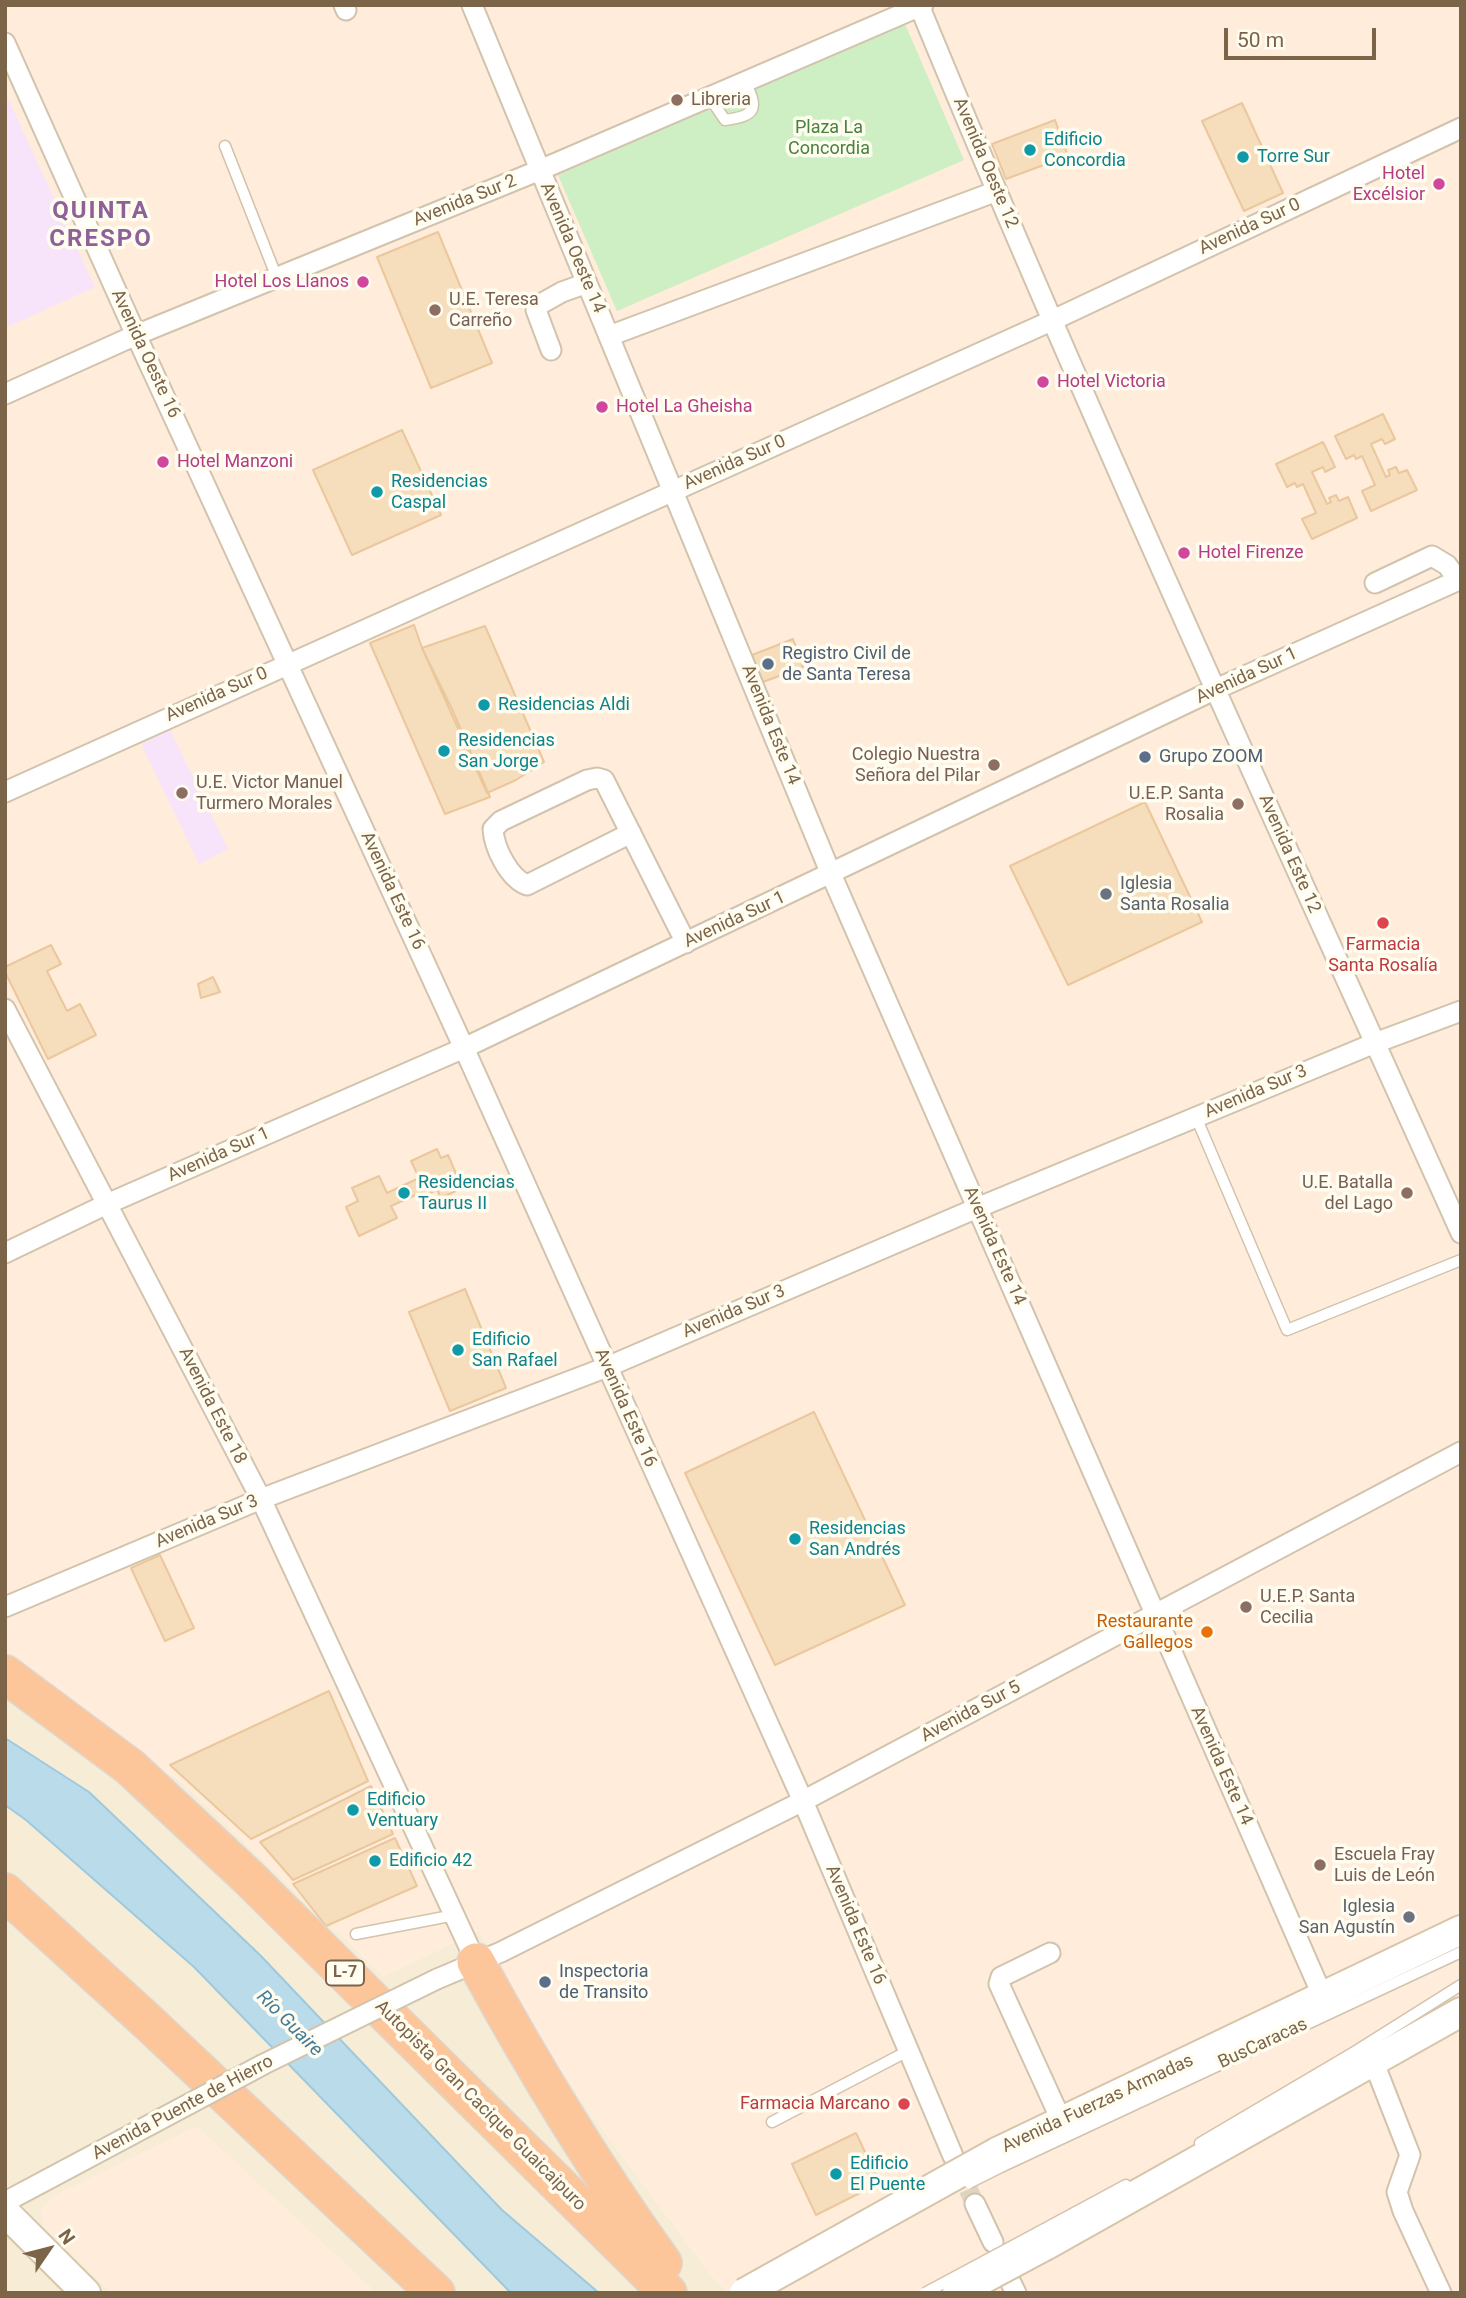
<!DOCTYPE html>
<meta charset="utf-8">
<style>
body{margin:0}
#map{position:relative;width:1466px;height:2298px;overflow:hidden;background:#fef9e8;font-family:Roboto,sans-serif}
canvas{display:block}
.frame{position:absolute;inset:0;border:7px solid #7c6449;pointer-events:none}
.north{position:absolute;left:14px;top:2214px;width:70px;height:70px;-webkit-text-stroke:5px #fffcf0;paint-order:stroke;rotate:55deg;font-size:19px;font-weight:700;line-height:28px;text-align:center;color:#7c6449}
.north::after{content:'';display:block;margin:auto;width:24px;height:32px;background:#7c6449;clip-path:polygon(50% 0,100% 100%,50% 72%,0 100%)}
.scale{position:absolute;left:1224px;top:28px;width:152px;height:32px;box-sizing:border-box;border:4px solid #7c6449;border-top:0;padding-left:9px;font-size:21px;line-height:24px;white-space:nowrap;color:#7c6449;-webkit-text-stroke:5px #fffcf0;paint-order:stroke}
</style>
<div id="map">
<canvas width="1466" height="2298"></canvas>
<div class="frame"></div>
<div class="north">N</div>
<div class="scale">50 m</div>
</div>
<script>
const ctx = document.querySelector('canvas').getContext('2d');
ctx.lineJoin = 'round';
function paint(path, color) { ctx.fillStyle = color; ctx.fill(path, 'evenodd'); }
function trace(path, color, width, dash) { ctx.strokeStyle = color; ctx.lineWidth = width; ctx.lineCap = dash ? 'butt' : 'round'; ctx.setLineDash(dash || []); ctx.stroke(path); }
function label(font, color, halo, rows, align = 'center') {
  ctx.font = font + ' Roboto,sans-serif'; ctx.lineWidth = 7; ctx.setLineDash([]); ctx.textBaseline = 'middle'; ctx.strokeStyle = halo; ctx.fillStyle = color; for (const [text, x, y, turn = 0] of rows) {
    ctx.save(); ctx.translate(x, y); ctx.rotate((+turn || 0) * Math.PI / 180); ctx.textAlign = isNaN(turn) ? turn : align; if (halo) ctx.strokeText(text, 0, 0); ctx.fillText(text, 0, 0); ctx.restore();
  }
}
const residential = new Path2D(`
 M5,1660L67,1698L186,1786L384,1976L479,1930L545,2045L588,2110L712,2276L729,2293H376L197,2127L43,2225L112,2293H5Z`);
const commercial = new Path2D(`
 M5,5H1461V2293H729L712,2276L588,2110L545,2045L479,1930L384,1976L186,1786L67,1698L5,1660Z
 M197,2126L376,2293H112L43,2225L40,2210L51,2197Z`);
const education = new Path2D(`
 M5,92L95,287L5,328Z
 M170,730L228,849L199,864L141,744Z`);
const green = new Path2D(`
 M905,24L964,160L617,311L558,175Z`);
const water = new Path2D(`
 M5,1738L89,1792L260,1955L502,2210L599,2293H511L194,1967L26,1820L5,1805Z`);
const building = new Path2D(`
 M1242,103L1283,193L1244,211L1202,121Z
 M1055,120L1068,156L1006,179L992,144Z
 M438,232L492,363L431,388L377,257Z
 M1383,414L1395,439L1385,444L1382,439L1371,444L1386,477L1390,475L1388,470L1396,467L1399,473L1407,470L1417,490L1371,511L1362,491L1375,485L1362,456L1356,459L1354,455L1346,459L1335,436Z
 M402,430L441,515L352,555L313,470Z
 M1323,442L1335,467L1325,472L1323,467L1312,472L1327,504L1331,502L1329,498L1336,495L1339,501L1348,497L1357,518L1312,539L1302,519L1316,513L1303,484L1297,487L1295,483L1287,487L1276,464Z
 M414,625L422,648L452,709L490,797L445,814L370,643Z
 M485,626L544,762L516,780L487,793L422,648Z
 M793,639L803,667L763,682L752,655Z
 M1145,802L1202,922L1068,985L1010,866Z
 M51,945L61,964L47,971L67,1011L80,1004L96,1035L48,1059L5,972V967Z
 M213,977L220,992L201,998L198,984Z
 M437,1149L441,1158L448,1155L458,1178L451,1181L456,1191L441,1198L437,1190L423,1196L422,1192L391,1206L397,1218L359,1236L346,1207L358,1201L352,1188L379,1176L387,1193L419,1178L411,1161Z
 M465,1289L506,1388L450,1411L409,1312Z
 M814,1412L905,1605L775,1665L685,1473Z
 M160,1555L194,1628L165,1641L131,1568Z
 M329,1691L368,1781L251,1839L170,1765Z
 M371,1786L393,1834L293,1880L260,1842Z
 M395,1838L417,1886L326,1926L293,1884Z
 M856,2133L880,2183L816,2215L792,2164Z`);
const streetTunnel = new Path2D(`
 M956,2163L975,2204`);
const lane = new Path2D(`
 M710,98L725,120C756,116 759,109 745,82
 M225,146L277,278
 M1196,1117L1287,1330L1461,1260
 M356,1934L455,1915
 M772,2122L908,2051
 M1200,2143L1356,2051L1461,1985
 M1003,2166L1461,1952
 M1037,2233L1126,2185`);
const street = new Path2D(`
 M344,5L346,10
 M472,5L831,874L1323,1997
 M919,5C1089,419 1277,825 1461,1233
 M5,43L136,335L464,1048L803,1801L953,2156
 M609,336L997,191
 M551,350L536,310L537,306L562,292L587,283
 M5,394L136,335L540,170L923,5
 M1375,583L1432,556L1447,565L1458,580
 M5,792L1051,321L1461,128
 M631,833L527,885C509,878 494,848 493,829L501,821L587,780L597,778L604,780L686,943
 M5,1009L261,1499L476,1962
 M5,1253L107,1204L464,1048L1214,690L1461,579
 M5,1607L261,1499L607,1367L977,1208L1375,1043L1461,1011
 M1050,1953L1001,1977L999,1984L1062,2122
 M437,1979L501,1952L803,1801L1461,1452
 M1374,2063L1410,2155L1397,2192L1403,2211L1441,2293
 M5,2202L52,2177
 M975,2204L993,2242
 M1009,2279L1016,2293`);
const secondary = new Path2D(`
 M997,2152L1461,1930
 M5,2212L86,2293
 M1045,2246L1461,2012`);
const highway = new Path2D(`
 M5,1674L130,1767L249,1878L668,2293
 M5,1892L149,2023L436,2293
 M476,1962C533,2067 594,2167 663,2263`);
const laneBridge = new Path2D(`
 M969,2183L1003,2166
 M925,2293L1037,2233`);
const streetBridge = new Path2D(`
 M52,2177L264,2064L437,1979`);
const secondaryBridge = new Path2D(`
 M744,2293L997,2152
 M957,2293L1045,2246`);
const markers = [
 [677,100,7,"#8d6e63"],
 [1030,150,7,"#0f9aa8"],
 [1243,157,7,"#0f9aa8"],
 [1439,184,7,"#d1479c"],
 [363,282,7,"#d1479c"],
 [435,310,7,"#8d6e63"],
 [1043,382,7,"#d1479c"],
 [602,407,7,"#d1479c"],
 [163,462,7,"#d1479c"],
 [377,492,7,"#0f9aa8"],
 [1184,553,7,"#d1479c"],
 [768,664,7,"#5c6f8a"],
 [484,705,7,"#0f9aa8"],
 [444,751,7,"#0f9aa8"],
 [1145,757,7,"#5c6f8a"],
 [994,765,7,"#8d6e63"],
 [182,793,7,"#8d6e63"],
 [1238,804,7,"#8d6e63"],
 [1106,894,7,"#6b7280"],
 [1383,923,7,"#e0444e"],
 [404,1193,7,"#0f9aa8"],
 [1407,1193,7,"#8d6e63"],
 [458,1350,7,"#0f9aa8"],
 [795,1539,7,"#0f9aa8"],
 [1246,1607,7,"#8d6e63"],
 [1207,1632,7,"#e8710a"],
 [353,1810,7,"#0f9aa8"],
 [375,1861,7,"#0f9aa8"],
 [1320,1865,7,"#8d6e63"],
 [1409,1917,7,"#6b7280"],
 [545,1982,7,"#5c6f8a"],
 [904,2104,7,"#e0444e"],
 [836,2174,7,"#0f9aa8"]
];
const shields = [
 [345,1973,38]
];
const shieldNames = [
 ["L-7",345,1973]
];
const educationNames = [
 ["Libreria",691,100],
 ["U.E. Teresa",449,300],
 ["Carreño",449,321],
 ["Colegio Nuestra",980,755,"right"],
 ["Señora del Pilar",980,776,"right"],
 ["U.E. Victor Manuel",196,783],
 ["Turmero Morales",196,804],
 ["U.E.P. Santa",1224,794,"right"],
 ["Rosalia",1224,815,"right"],
 ["U.E. Batalla",1393,1183,"right"],
 ["del Lago",1393,1204,"right"],
 ["U.E.P. Santa",1260,1597],
 ["Cecilia",1260,1618],
 ["Escuela Fray",1334,1855],
 ["Luis de León",1334,1876]
];
const parkNames = [
 ["Plaza La",829,128],
 ["Concordia",829,149]
];
const cultureNames = [
 ["Edificio",1044,140],
 ["Concordia",1044,161],
 ["Torre Sur",1257,157],
 ["Residencias",391,482],
 ["Caspal",391,503],
 ["Residencias Aldi",498,705],
 ["Residencias",458,741],
 ["San Jorge",458,762],
 ["Residencias",418,1183],
 ["Taurus II",418,1204],
 ["Edificio",472,1340],
 ["San Rafael",472,1361],
 ["Residencias",809,1529],
 ["San Andrés",809,1550],
 ["Edificio",367,1800],
 ["Ventuary",367,1821],
 ["Edificio 42",389,1861],
 ["Edificio",850,2164],
 ["El Puente",850,2185]
];
const streetNames = [
 ["Avenida Oeste 12",985,163,67],
 ["Avenida Sur 2",465,201,-22],
 ["Avenida Sur 0",1250,227,-25],
 ["Avenida Oeste 14",572,248,67],
 ["Avenida Oeste 16",145,354,65],
 ["Avenida Sur 0",735,463,-24],
 ["Avenida Sur 1",1247,676,-25],
 ["Avenida Sur 0",217,695,-24],
 ["Avenida Este 14",770,725,68],
 ["Avenida Este 12",1289,854,66],
 ["Avenida Este 16",392,891,65],
 ["Avenida Sur 1",735,920,-25],
 ["Avenida Sur 3",1256,1092,-23],
 ["Avenida Sur 1",219,1155,-24],
 ["Avenida Este 14",994,1246,66],
 ["Avenida Sur 3",734,1312,-23],
 ["Avenida Este 18",212,1406,63],
 ["Avenida Este 16",625,1408,66],
 ["Avenida Sur 3",207,1522,-23],
 ["Avenida Sur 5",971,1712,-28],
 ["Avenida Este 14",1221,1766,66],
 ["Avenida Este 16",855,1925,67],
 ["BusCaracas",1263,2044,-25],
 ["Avenida Fuerzas Armadas",1098,2104,-25],
 ["Autopista Gran Cacique Guaicaipuro",480,2106,45],
 ["Avenida Puente de Hierro",183,2108,-28]
];
const hotelNames = [
 ["Hotel",1425,174,"right"],
 ["Excélsior",1425,195,"right"],
 ["Hotel Los Llanos",349,282,"right"],
 ["Hotel Victoria",1057,382],
 ["Hotel La Gheisha",616,407],
 ["Hotel Manzoni",177,462],
 ["Hotel Firenze",1198,553]
];
const serviceNames = [
 ["Registro Civil de",782,654],
 ["de Santa Teresa",782,675],
 ["Grupo ZOOM",1159,757],
 ["Inspectoria",559,1972],
 ["de Transito",559,1993]
];
const worshipNames = [
 ["Iglesia",1120,884],
 ["Santa Rosalia",1120,905],
 ["Iglesia",1395,1907,"right"],
 ["San Agustín",1395,1928,"right"]
];
const healthNames = [
 ["Farmacia",1383,945],
 ["Santa Rosalía",1383,966],
 ["Farmacia Marcano",890,2104,"right"]
];
const foodNames = [
 ["Restaurante",1193,1622],
 ["Gallegos",1193,1643]
];
const waterNames = [
 ["Río Guaire",289,2024,45]
];
const districtNames = [
 ["QUINTA",101,212],
 ["CRESPO",101,240]
];
paint(residential, '#f7edd6');
paint(commercial, '#ffecdb');
paint(education, '#f7e4fb');
paint(green, '#ceeec4');
paint(water, '#badbea');
trace(water, '#9fc9dd', 2);
paint(building, '#f6debd');
trace(building, '#ebc79c', 2);
trace(streetTunnel, '#ded4c0', 19, [19, 10]);
trace(lane, '#d2c3ac', 13);
trace(street, '#d2c3ac', 23);
trace(secondary, '#d6c5a9', 32);
trace(highway, '#ddd7d0', 40);
trace(lane, '#fff', 10);
trace(street, '#fff', 19);
trace(secondary, '#fff', 28);
trace(highway, '#fdc59a', 37);
trace(laneBridge, '#d2c3ac', 13, []);
trace(streetBridge, '#d2c3ac', 23, []);
trace(secondaryBridge, '#d6c5a9', 32, []);
trace(laneBridge, '#fff', 10);
trace(streetBridge, '#fff', 19);
trace(secondaryBridge, '#fff', 28);
for (const [x, y, r, color] of markers) { const dot = new Path2D(); dot.arc(x, y, r, 0, 2 * Math.PI); ctx.fillStyle = color; ctx.fill(dot); trace(dot, '#fffcf0', 2.5); }
for (const [x, y, w] of shields) { const box = new Path2D(); box.roundRect(x - w / 2, y - 12.5, w, 25, 5); ctx.fillStyle = '#fffcf0'; ctx.fill(box); trace(box, '#7c6449', 2); }
label('bold 16px', '#7c6449', null, shieldNames);
label('18px', '#785e54', '#fffcf0', educationNames, 'left');
label('18px', '#47823f', '#fffcf0', parkNames);
label('18px', '#0d838f', '#fffcf0', cultureNames, 'left');
label('18px', '#7c6449', '#fffcf0', streetNames);
label('18px', '#b23c85', '#fffcf0', hotelNames, 'left');
label('18px', '#4e5e75', '#fffcf0', serviceNames, 'left');
label('18px', '#5b616d', '#fffcf0', worshipNames, 'left');
label('18px', '#be3a42', '#fffcf0', healthNames);
label('18px', '#c56008', '#fffcf0', foodNames, 'right');
label('italic 19px', '#427b98', '#fffcf0', waterNames);
ctx.letterSpacing = '2px';
label('bold 24px', '#8e6198', '#fffcf0', districtNames);
ctx.letterSpacing = '0px';
</script>
